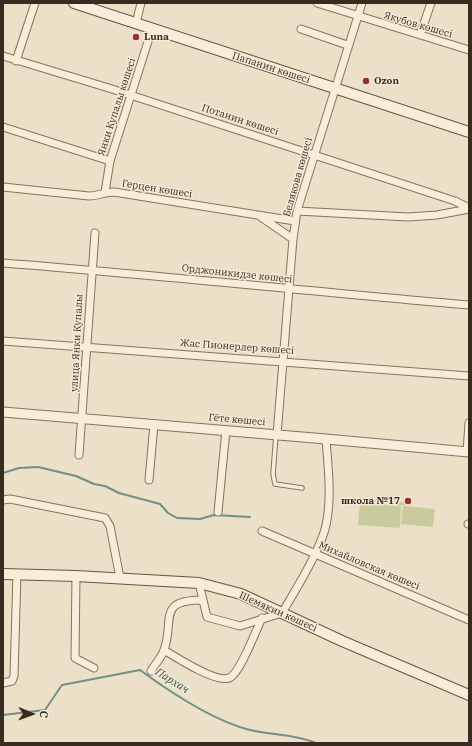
<!DOCTYPE html>
<meta charset="utf-8">
<style>
body{margin:0}
#map{position:relative;width:472px;height:746px;overflow:hidden;background:#ede0c8;font-family:"IBM Plex Serif",serif}
canvas{display:block}
.frame{position:absolute;inset:0;border:4px solid #3a2b20;pointer-events:none}
.north{position:absolute;left:12px;top:694px;width:40px;height:40px;-webkit-text-stroke:3px #f5ead7;paint-order:stroke;rotate:91deg;font-size:11px;font-weight:700;line-height:16px;text-align:center;color:#3a2b20}
.north::after{content:'';display:block;margin:auto;width:14px;height:18px;background:#3a2b20;clip-path:polygon(50% 0,100% 100%,50% 72%,0 100%)}
</style>
<div id="map">
<canvas width="472" height="746"></canvas>
<div class="frame"></div>
<div class="north">С</div>
</div>
<script>
const ctx = document.querySelector('canvas').getContext('2d');
ctx.lineJoin = 'round';
function paint(path, color) { ctx.fillStyle = color; ctx.fill(path, 'evenodd'); }
function trace(path, color, width, dash) { ctx.strokeStyle = color; ctx.lineWidth = width; ctx.lineCap = dash ? 'butt' : 'round'; ctx.setLineDash(dash || []); ctx.stroke(path); }
function label(font, color, halo, rows, align = 'center') {
  ctx.font = font + ' "IBM Plex Serif",serif'; ctx.lineWidth = 3; ctx.setLineDash([]); ctx.textBaseline = 'middle'; ctx.strokeStyle = halo; ctx.fillStyle = color; for (const [text, x, y, turn = 0] of rows) {
    ctx.save(); ctx.translate(x, y); ctx.rotate((+turn || 0) * Math.PI / 180); ctx.textAlign = isNaN(turn) ? turn : align; if (halo) ctx.strokeText(text, 0, 0); ctx.fillText(text, 0, 0); ctx.restore();
  }
}
const green = new Path2D(`
 M360,498L411,503L410,506L360,501Z
 M360,502L401,506L400,528L358,525Z
 M403,506L435,509L433,527L401,524Z`);
const stream = new Path2D(`
 M3,473L19,468L38,467L76,476L94,484L105,486L119,493L160,504L168,513L177,518L200,519L214,515L250,517
 M3,715L45,710L62,685L140,670C170,692 214,721 250,730C272,735 295,734 316,743`);
const service = new Path2D(`
 M276,435L273,474L275,484L302,488`);
const minor = new Path2D(`
 M317,3L469,50
 M136,23L141,3
 M301,29L347,45
 M420,35L431,3
 M3,56L112,89L455,201L469,208
 M16,61L35,3
 M3,127L110,161
 M3,187L89,196C98,196 105,192 114,192L295,221
 M105,192L110,161L152,29
 M297,211L408,217L437,215L469,209
 M261,217L293,239
 M3,263C159,275 314,292 469,305
 M3,341L469,376
 M277,435L293,239L297,211L362,3
 M467,452L469,423
 M79,455L95,233
 M149,480L154,424
 M3,500L10,499L105,518L110,526L120,578
 M218,512L226,430
 M468,524H469
 M262,531L469,620
 M76,576L75,658L94,668
 M199,583L207,617L240,626L282,613C295,591 321,549 326,525C332,497 328,467 326,439
 M164,650C177,658 216,683 229,678C240,674 256,630 262,618
 M151,671C155,664 162,657 164,650C175,620 156,600 203,600
 M3,683L12,681L14,676L17,574`);
const tertiary = new Path2D(`
 M3,412L326,439L469,452`);
const secondary = new Path2D(`
 M74,3L469,132
 M3,574L76,576L199,583L241,594L342,641L469,695`);
const markers = [
 [136,37,4,"#962f37"],
 [366,81,4,"#962f37"],
 [408,501,4,"#962f37"]
];
const streetNames = [
 ["Якубов көшесі",418,25,16],
 ["Папанин көшесі",271,68,18],
 ["Янки Купалы көшесі",117,107,-72],
 ["Потанин көшесі",240,120,18],
 ["Белякова көшесі",298,177,-74],
 ["Герцен көшесі",157,189,9],
 ["Орджоникидзе көшесі",237,274,6],
 ["улица Янки Купалы",77,343,-87],
 ["Жас Пионерлер көшесі",237,347,4],
 ["Гёте көшесі",237,420,5],
 ["Михайловская көшесі",369,566,23],
 ["Шемякин көшесі",278,612,24]
];
const poiNames = [
 ["Luna",144,37],
 ["Ozon",374,81],
 ["школа №17",400,501,"right"]
];
const waterNames = [
 ["Пархач",172,681,32]
];
paint(green, '#c9cb9c');
trace(stream, '#6f9086', 2);
trace(service, '#89725d', 5.5);
trace(minor, '#89725d', 9);
trace(tertiary, '#89725d', 11);
trace(secondary, '#6b5340', 12);
trace(service, '#f8eddb', 3.5);
trace(minor, '#f8eddb', 7);
trace(tertiary, '#f8eddb', 9);
trace(secondary, '#f8eddb', 10);
for (const [x, y, r, color] of markers) { const dot = new Path2D(); dot.arc(x, y, r, 0, 2 * Math.PI); ctx.fillStyle = color; ctx.fill(dot); trace(dot, '#f5ead7', 1.5); }
label('10px', '#3a2b20', '#f5ead7', streetNames);
label('bold 10px', '#3a2b20', '#f5ead7', poiNames, 'left');
label('italic 11px', '#305954', '#f5ead7', waterNames);
</script>
